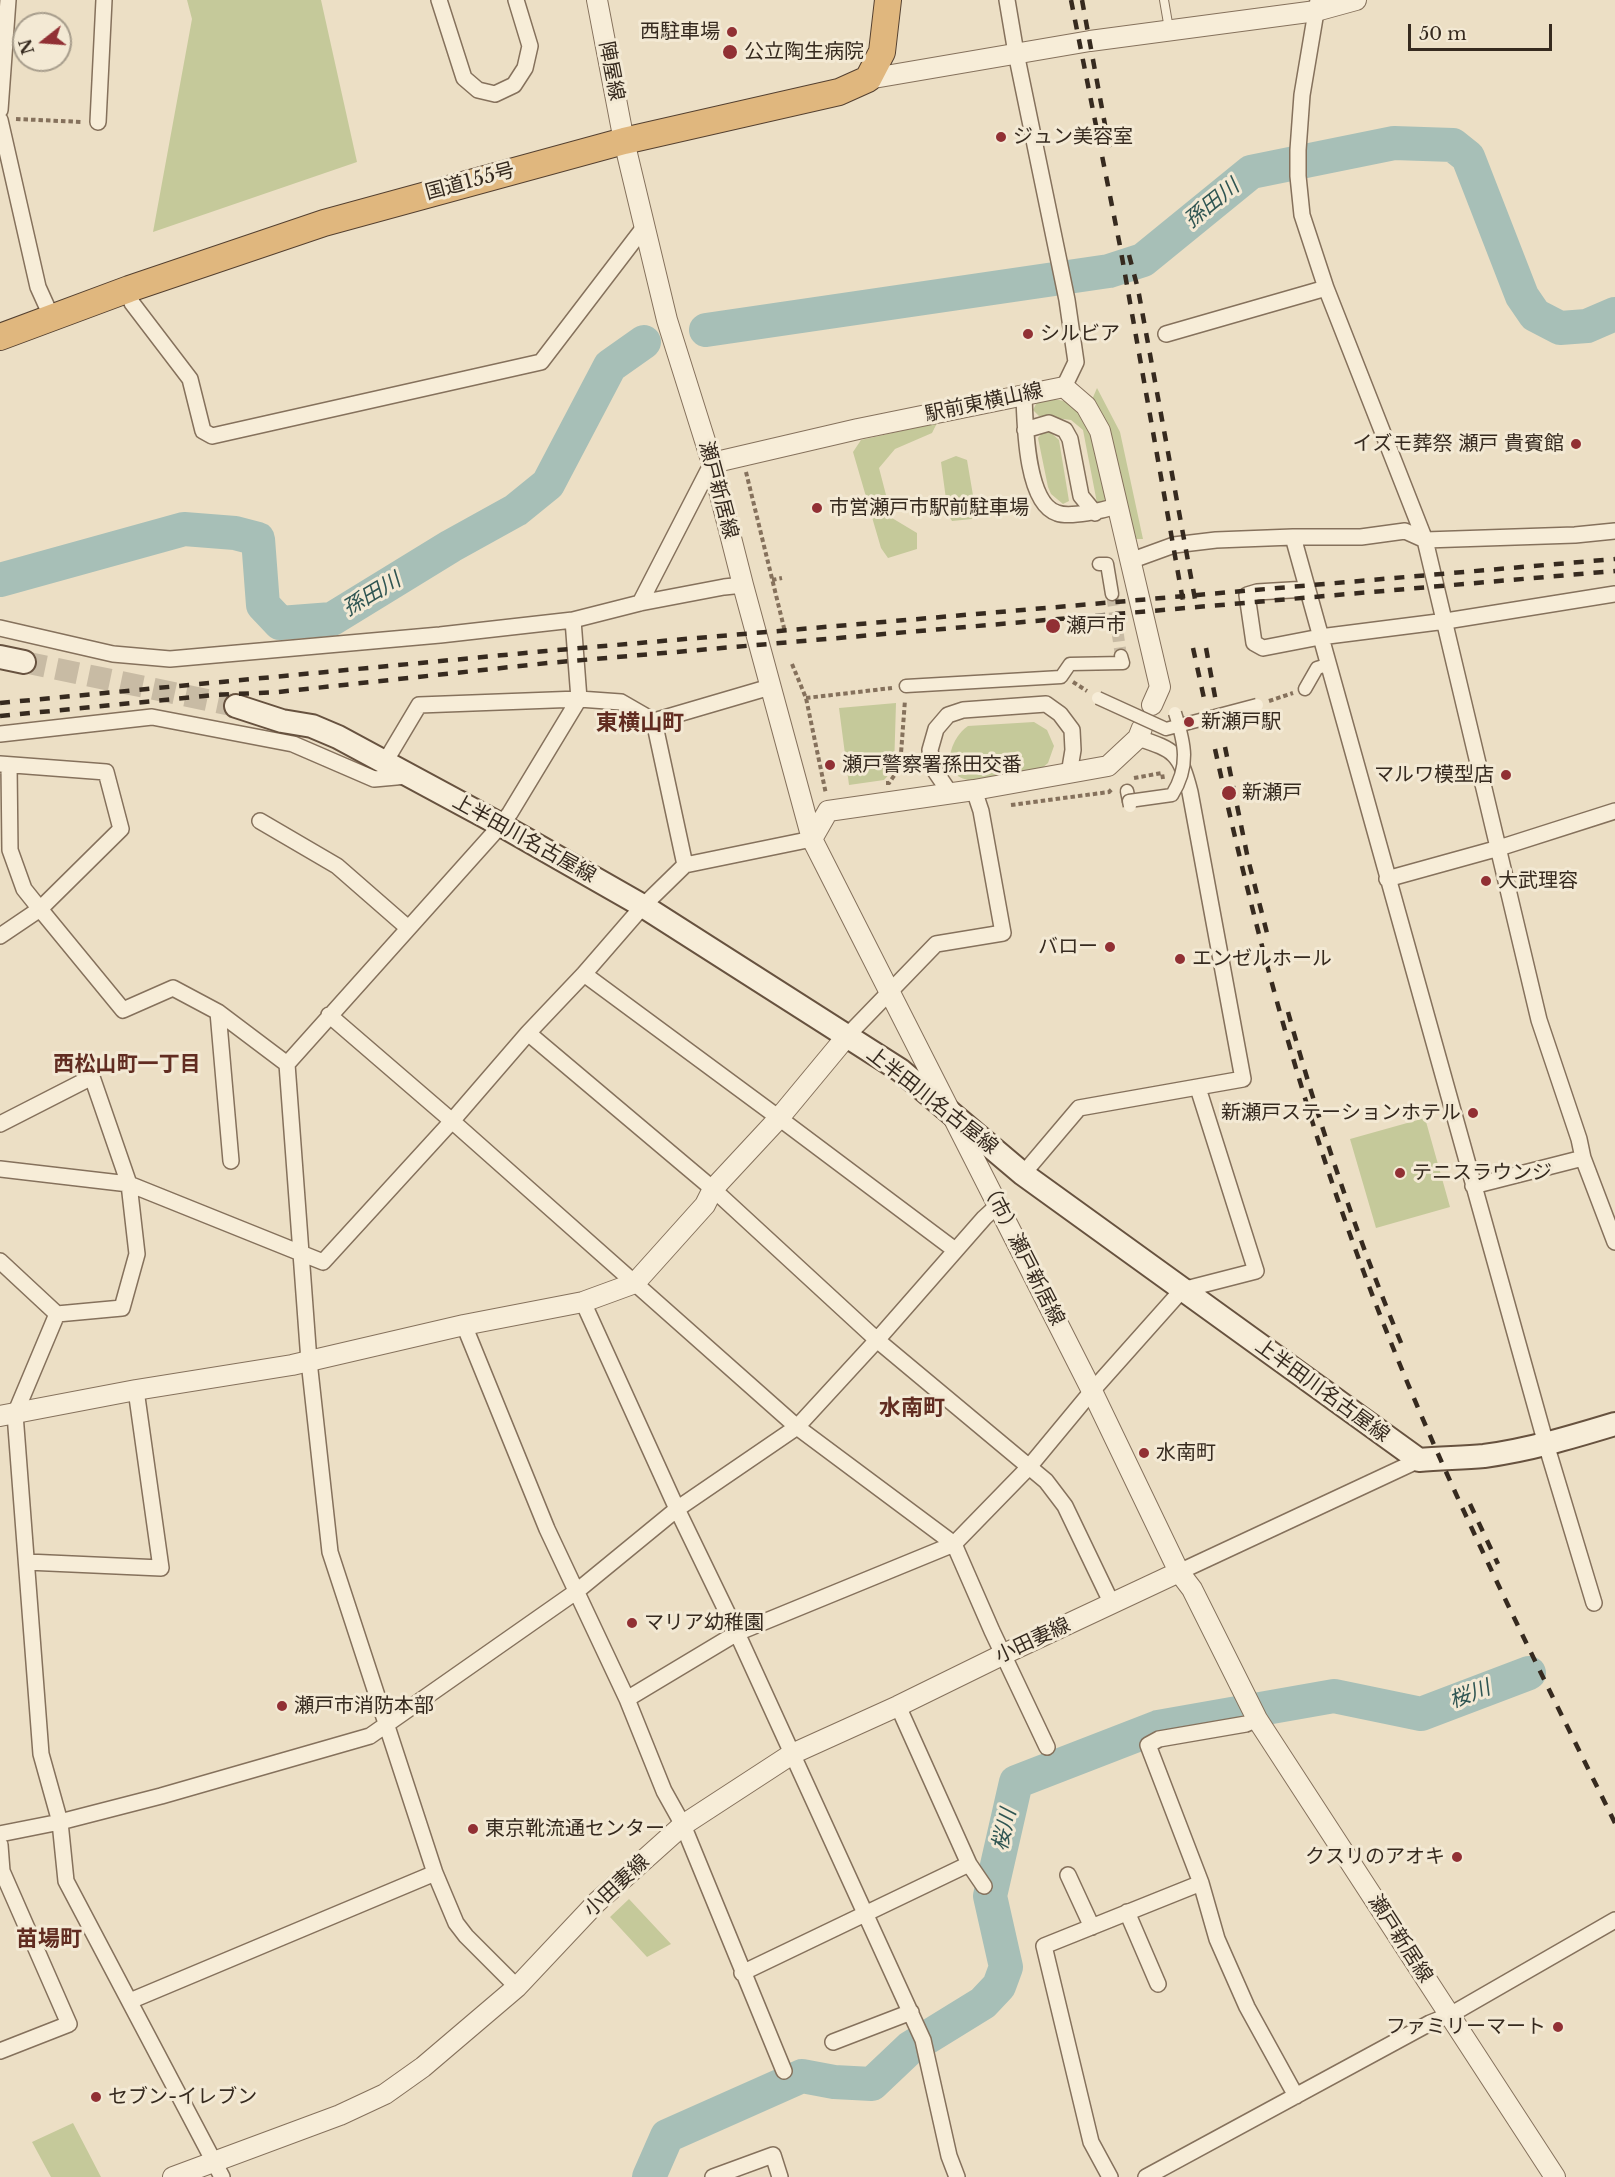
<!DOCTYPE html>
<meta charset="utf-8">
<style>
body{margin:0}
#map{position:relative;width:1615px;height:2177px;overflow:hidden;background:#ecdfc5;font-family:"Libre Baskerville",serif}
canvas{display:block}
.north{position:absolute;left:12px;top:12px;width:60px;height:60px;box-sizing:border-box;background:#f3e9d4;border:2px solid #a79d8c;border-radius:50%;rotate:253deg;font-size:16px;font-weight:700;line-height:24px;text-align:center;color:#362a1f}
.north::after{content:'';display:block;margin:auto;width:21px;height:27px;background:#913034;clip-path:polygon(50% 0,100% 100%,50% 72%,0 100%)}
.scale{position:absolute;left:1408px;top:24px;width:144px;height:27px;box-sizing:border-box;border:3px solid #362a1f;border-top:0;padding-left:8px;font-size:18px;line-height:21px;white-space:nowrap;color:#362a1f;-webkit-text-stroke:4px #f3e9d4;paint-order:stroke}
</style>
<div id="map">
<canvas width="1615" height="2177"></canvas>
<div class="north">N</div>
<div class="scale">50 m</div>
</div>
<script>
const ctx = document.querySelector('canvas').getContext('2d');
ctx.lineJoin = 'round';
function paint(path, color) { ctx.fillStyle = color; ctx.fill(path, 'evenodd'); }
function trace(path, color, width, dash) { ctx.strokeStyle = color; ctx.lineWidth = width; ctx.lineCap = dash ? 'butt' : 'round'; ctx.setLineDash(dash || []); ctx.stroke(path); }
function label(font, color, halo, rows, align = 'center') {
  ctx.font = font + ' "Libre Baskerville","Noto Sans JP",serif'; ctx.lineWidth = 6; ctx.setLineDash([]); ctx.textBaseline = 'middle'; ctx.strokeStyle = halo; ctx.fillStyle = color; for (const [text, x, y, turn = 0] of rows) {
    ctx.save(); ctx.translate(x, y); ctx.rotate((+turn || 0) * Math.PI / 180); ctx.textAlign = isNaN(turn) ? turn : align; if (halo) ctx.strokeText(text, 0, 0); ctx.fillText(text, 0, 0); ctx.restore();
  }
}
const green = new Path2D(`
 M187,0H321L357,162L153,232L192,19Z
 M1097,388L1120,432L1143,539H1133L1091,402Z
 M1049,398C1057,400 1070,401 1076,406C1098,420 1102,475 1105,499L1100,506L1097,503L1083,430L1071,420L1039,416L1033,410L1037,402Z
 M937,423L932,433L895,449L879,468L892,518L917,533V549L888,558L881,548L853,452L861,440Z
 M1049,431L1059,440L1069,501L1063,504L1051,494L1048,487L1038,438L1043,432Z
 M956,456L967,460L975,507L972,519L952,521L948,514L941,462Z
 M896,703L894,769L884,780L849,785L839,708Z
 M1034,722L1047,730L1054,746L1048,763L1041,769L968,780C939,774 950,738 968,726Z
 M1425,1118L1450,1207L1376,1228L1350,1139Z
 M629,1899L671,1944L647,1957L610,1917Z
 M73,2123L101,2177H51L32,2142Z`);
const river = new Path2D(`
 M706,330L1109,271L1143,260L1251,172L1394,143L1453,145L1468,157L1522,296L1535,315L1560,328L1587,326L1615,314
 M0,580L184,529L235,533L258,539L263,605L280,623L332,619L451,546L516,510L548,484L610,366L644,342
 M649,2177L667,2136L802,2076L834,2082L872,2084L910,2048L983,2003L999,1986L1006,1967L990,1896L1016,1782L1158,1727L1334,1696L1421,1714L1529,1673`);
const pedestrianTunnel = new Path2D(`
 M1112,594L1121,656`);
const secondaryTunnel = new Path2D(`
 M24,662L236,706`);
const path = new Path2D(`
 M16,119L83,122
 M746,472L785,632
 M772,580L782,578
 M792,664L806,698L826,794
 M1073,682L1087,691
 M806,698L892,688
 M1269,701L1293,693
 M1134,778L1162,773L1163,779
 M886,783H889L900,767L905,700
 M1011,805L1109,792L1112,789`);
const service = new Path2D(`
 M1164,0L1169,29`);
const pedestrian = new Path2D(`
 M1099,564H1107L1112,594
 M906,686L1061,677L1070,664L1123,663L1121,656
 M1305,689L1317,668L1327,665
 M1127,791L1129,801`);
const minor = new Path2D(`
 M439,0L464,78L478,90L495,94L514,85L525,68L530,46L516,0
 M1007,0L1016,53L1067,300L1076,362L1064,387
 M1318,0L1302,95L1298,150V176L1302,215L1326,288L1425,540L1539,1020L1579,1139L1583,1158L1615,1242
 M0,110L8,0
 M0,120L38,287L52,318
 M98,122L104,0
 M129,289L132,303L190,379L203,431L212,436L541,362L645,226
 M1166,334L1326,288
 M1024,396C1025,424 1026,503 1057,513C1070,518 1104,510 1117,506
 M1025,430L1049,423L1065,430L1070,439L1081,496L1095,513
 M1293,537L1546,1444L1594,1603
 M1130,561L1174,545L1216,540L1293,537H1361L1405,531L1425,540L1575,535L1615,531
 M1307,589L1257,592L1247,595L1254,643L1263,648L1320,637L1446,621L1615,594
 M640,603L712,463
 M0,628L113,654L170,659L440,635L573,620L640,603L724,587L743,585
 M654,721L770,687
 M0,734L152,717L293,744L374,779L407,776
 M385,762L419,705L579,699L621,702L654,721L685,865
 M0,764L106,772L121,829L40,909L24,889L10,850L9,765
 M950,793L933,768L930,750L936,729L948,715L963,710L1046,704L1060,714L1072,730L1073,750L1069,774
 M260,821L337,866L408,928
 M1387,879L1499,848L1615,811
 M0,936L40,909L123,1010L173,988L218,1012L287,1064
 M584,974L779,1118L955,1250
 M218,1012L231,1161
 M329,1015L452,1121L797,1427L954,1544L992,1631L1047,1747
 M528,1033L713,1189L877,1340L1046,1481L1065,1506L1112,1604
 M847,1036L936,944L1003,933L981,811L974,790
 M0,1124L92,1077L129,1184L137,1254L122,1308L57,1314
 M0,1169L129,1184L323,1262L452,1121L528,1033L584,974L643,906L685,865L812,839
 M1023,1174L1079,1108L1243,1079L1190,792C1180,753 1175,750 1138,738
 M1473,1186L1583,1158
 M0,1261L57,1314L15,1414L41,1754L60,1822L66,1881L222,2177
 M583,1302L677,1509L737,1633L923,2040L949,2156L957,2177
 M464,1325L547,1529L627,1699L664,1791L683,1825L784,2071
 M27,1562L161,1568L136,1390
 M1179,1572L1419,1460
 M627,1699L737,1633L954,1544L1029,1467L1092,1391L1182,1290L1256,1271L1198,1088
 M898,1706L969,1864L984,1886
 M0,1834L60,1822L161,1796L370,1736L577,1591L677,1509L797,1427L877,1340L984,1218L997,1206
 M0,1845L2,1871L69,2024L0,2051
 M1068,1875L1092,1927
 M1201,1883L1217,1939L1247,2007L1296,2096
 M1127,1912L1158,1984
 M742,1973L969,1864
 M517,1987L466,1936L456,1923L435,1873L330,1552L309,1361L287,1064L501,825L510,813L579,699L573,620
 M130,2001L435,1873
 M833,2042L911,2012
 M713,2177L773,2155L780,2177
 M1110,2177L1091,2142L1044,1946L1201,1883L1148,1745L1159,1739L1246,1724L1257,1719
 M1146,2177L1430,2023L1450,2015L1615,1920`);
const tertiary = new Path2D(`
 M597,0L624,141L667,320L712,463L743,585L812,839L1092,1391L1179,1572L1192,1589L1257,1719L1555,2177
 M868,79L1090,41L1316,11L1356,0
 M712,463L858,429L1064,387L1086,406L1100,431L1160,687L1152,705
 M812,839L828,811L974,790L1108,766L1138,738L1142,728
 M0,1416L136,1390L292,1365L464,1325L583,1302L635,1283L705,1205L713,1189L779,1118L847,1036
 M173,2177L340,2115L385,2094L423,2067L517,1987L597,1902L683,1825L792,1754L898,1706L1004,1654L1179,1572`);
const secondary = new Path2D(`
 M0,657L24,662
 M236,706L282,721L312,726L338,737L501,825L643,906L900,1070L1023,1174L1419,1460C1440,1458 1462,1458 1484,1456C1529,1450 1572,1437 1615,1424`);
const trunk = new Path2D(`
 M0,337L129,289L324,223L624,141L839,92L868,79L882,52L888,0`);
const rail = new Path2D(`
 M1071,0L1120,246L1183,601
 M1082,0L1110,152
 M1129,255L1138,289L1195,599
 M1193,648L1205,703
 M1206,648L1216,702
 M0,703L546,651L1615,559
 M0,716L215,695L278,692L548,663L1615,571
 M1225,747L1248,859L1268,937
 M1215,749C1258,945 1310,1138 1384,1325C1451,1495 1534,1659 1615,1823
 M1288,1012C1320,1127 1358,1240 1404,1350
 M1470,1504L1498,1564`);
const pedestrianBridge = new Path2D(`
 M1098,698L1166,729L1257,705
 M1130,806L1129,801L1172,795C1190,766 1185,744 1175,713`);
const markers = [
 [732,32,6,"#913034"],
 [730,52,8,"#913034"],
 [1001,137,6,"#913034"],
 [1028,334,6,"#913034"],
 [1576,444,6,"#913034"],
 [817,508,6,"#913034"],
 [1053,626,8,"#913034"],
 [1189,722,6,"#913034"],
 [830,765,6,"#913034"],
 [1506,775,6,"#913034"],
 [1229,793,8,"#913034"],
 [1486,881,6,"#913034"],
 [1110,947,6,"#913034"],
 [1180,959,6,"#913034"],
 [1473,1113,6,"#913034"],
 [1400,1173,6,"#913034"],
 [1144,1453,6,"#913034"],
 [632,1623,6,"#913034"],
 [282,1706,6,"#913034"],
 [473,1829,6,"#913034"],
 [1457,1857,6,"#913034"],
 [1558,2027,6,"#913034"],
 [96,2097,6,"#913034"]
];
const poiNames = [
 ["西駐車場",720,32,"right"],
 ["公立陶生病院",744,52],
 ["ジュン美容室",1013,137],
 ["シルビア",1040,334],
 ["イズモ葬祭 瀬戸 貴賓館",1564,444,"right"],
 ["市営瀬戸市駅前駐車場",829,508],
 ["瀬戸市",1066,626],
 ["新瀬戸駅",1201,722],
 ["瀬戸警察署孫田交番",842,765],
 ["マルワ模型店",1494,775,"right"],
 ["新瀬戸",1242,793],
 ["大武理容",1498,881],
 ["バロー",1098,947,"right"],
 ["エンゼルホール",1192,959],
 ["新瀬戸ステーションホテル",1461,1113,"right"],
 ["テニスラウンジ",1412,1173],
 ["水南町",1156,1453],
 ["マリア幼稚園",644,1623],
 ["瀬戸市消防本部",294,1706],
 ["東京靴流通センター",485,1829],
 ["クスリのアオキ",1445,1857,"right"],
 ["ファミリーマート",1546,2027,"right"],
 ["セブン-イレブン",108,2097]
];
const streetNames = [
 ["陣屋線",611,71,79],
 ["国道155号",470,182,-15],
 ["駅前東横山線",984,403,-12],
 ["瀬戸新居線",718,490,75],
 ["上半田川名古屋線",524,839,29],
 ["上半田川名古屋線",932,1101,38],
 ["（市）瀬戸新居線",1022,1253,63],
 ["上半田川名古屋線",1322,1391,36],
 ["小田妻線",1033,1641,-25],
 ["小田妻線",617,1886,-43],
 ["瀬戸新居線",1400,1939,57]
];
const waterNames = [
 ["孫田川",1212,204,-39],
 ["孫田川",372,595,-31],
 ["桜川",1470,1695,-21],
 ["桜川",1005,1830,-77]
];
const neighbourhoodNames = [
 ["西松山町一丁目",127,1065]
];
const quarterNames = [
 ["東横山町",640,724],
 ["水南町",912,1409],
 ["苗場町",49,1940]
];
paint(green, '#c5c99a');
trace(river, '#a7bfb7', 34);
trace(pedestrianTunnel, '#c8bba4', 12, [12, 6]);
trace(secondaryTunnel, '#c8bba4', 22, [22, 11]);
trace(service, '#85715c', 10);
trace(pedestrian, '#85715c', 15);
trace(minor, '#85715c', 18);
trace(tertiary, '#85715c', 22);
trace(secondary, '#67523f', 26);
trace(trunk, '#544030', 28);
trace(path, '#85715c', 4, [4.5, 3]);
trace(service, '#f7edd8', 8);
trace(pedestrian, '#f7edd8', 12);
trace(minor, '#f7edd8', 15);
trace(tertiary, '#f7edd8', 20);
trace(secondary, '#f7edd8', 22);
trace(trunk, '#e0b77e', 26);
trace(rail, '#362a1f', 4.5, [10, 10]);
trace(pedestrianBridge, '#85715c', 15, []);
trace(pedestrianBridge, '#f7edd8', 12);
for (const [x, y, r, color] of markers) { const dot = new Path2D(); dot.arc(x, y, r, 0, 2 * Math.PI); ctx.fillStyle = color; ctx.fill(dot); trace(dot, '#f3e9d4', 2); }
label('20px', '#362a1f', '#f3e9d4', poiNames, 'left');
label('20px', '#362a1f', '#f3e9d4', streetNames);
label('italic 21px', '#2f5552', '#f3e9d4', waterNames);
label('bold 21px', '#612c21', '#f3e9d4', neighbourhoodNames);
label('bold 22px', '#612c21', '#f3e9d4', quarterNames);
</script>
